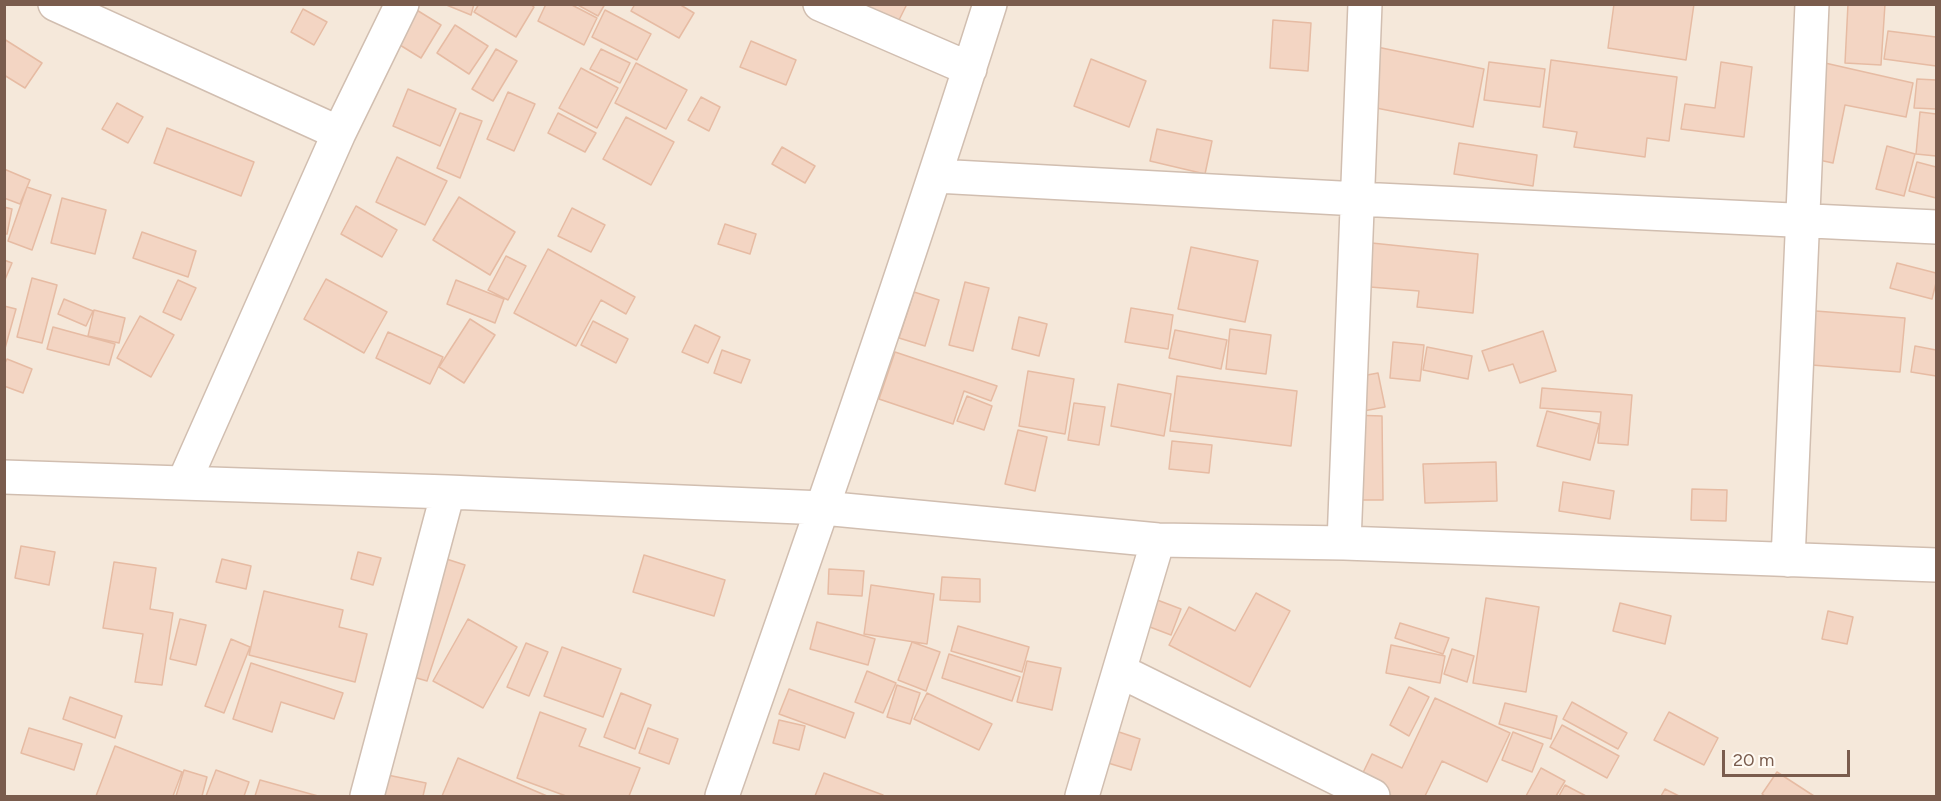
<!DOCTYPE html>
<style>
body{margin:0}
#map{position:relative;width:1941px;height:801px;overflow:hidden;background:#fdf6ec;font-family:Figtree,sans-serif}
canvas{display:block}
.frame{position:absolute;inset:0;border:6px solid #7a5c4d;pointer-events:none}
.scale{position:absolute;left:1722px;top:750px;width:128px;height:27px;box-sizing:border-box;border:3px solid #7a5c4d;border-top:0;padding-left:8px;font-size:18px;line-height:21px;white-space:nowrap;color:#7a5c4d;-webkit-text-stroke:4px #fffaf3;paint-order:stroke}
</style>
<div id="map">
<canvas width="1941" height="801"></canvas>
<div class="frame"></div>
<div class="scale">20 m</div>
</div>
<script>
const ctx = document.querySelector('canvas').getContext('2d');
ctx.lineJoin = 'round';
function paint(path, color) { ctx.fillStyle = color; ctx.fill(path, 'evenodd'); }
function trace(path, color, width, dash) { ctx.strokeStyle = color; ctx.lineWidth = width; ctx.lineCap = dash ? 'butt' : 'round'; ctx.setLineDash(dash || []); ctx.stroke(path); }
const residential = new Path2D(`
 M5,5H1936V796H5Z`);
const building = new Path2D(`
 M444,4H474L471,15Z
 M479,4H530L534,7L516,37L474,12Z
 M546,4H570L597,18L584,45L538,21Z
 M576,4H605L598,16Z
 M635,4H679L694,13L679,38L631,11Z
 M856,4H907L896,26Z
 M1614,4H1694L1686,60L1608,48Z
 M1848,4H1885L1881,65L1845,63Z
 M303,9L327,22L314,45L291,32Z
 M415,9L441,25L421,58L395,42Z
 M605,10L651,34L637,60L592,37Z
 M1273,20L1311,23L1308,71L1270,68Z
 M455,25L488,46L469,74L437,53Z
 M1888,31L1936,37V66L1884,59Z
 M4,39L42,63L25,88L4,75Z
 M751,41L796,60L786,85L740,67Z
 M1377,47L1484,69L1473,127L1366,106Z
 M496,49L517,61L493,101L472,89Z
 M601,49L630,63L620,83L590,69Z
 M1091,59L1146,81L1129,127L1074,106Z
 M1551,60L1677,77L1669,141L1647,138L1645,157L1574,147L1577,132L1543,127Z
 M1489,62L1545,69L1540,107L1484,100Z
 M1721,62L1752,67L1744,137L1681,129L1685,104L1715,108Z
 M636,63L687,90L666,129L615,103Z
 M1825,63L1913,83L1906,117L1845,105L1833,163L1805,157Z
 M581,68L618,88L597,128L559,108Z
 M1917,79L1936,80V109L1914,108Z
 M408,89L456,109L440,146L393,126Z
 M508,92L535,104L514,151L487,139Z
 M701,97L720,107L709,131L688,120Z
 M117,103L143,117L128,143L102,129Z
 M1920,112L1936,114V156L1916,154Z
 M460,113L482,121L460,178L437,168Z
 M558,113L596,133L585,152L548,133Z
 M626,117L674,142L651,185L603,159Z
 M167,128L254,162L241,196L154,163Z
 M1157,129L1212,141L1205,174L1150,161Z
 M1459,143L1537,155L1533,186L1454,174Z
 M1887,146L1915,154L1904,196L1876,189Z
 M782,147L815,166L805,183L772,164Z
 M397,157L447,181L425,225L376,202Z
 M1917,162L1936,167V198L1909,191Z
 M4,169L30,180L20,204L4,198Z
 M27,187L51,195L32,250L8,241Z
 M459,197L515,232L490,275L433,240Z
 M62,198L106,210L95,254L51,243Z
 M356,206L397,230L382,257L341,234Z
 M4,207L12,209L7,234H4Z
 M572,208L605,225L591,252L558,236Z
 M725,224L756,234L750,254L718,244Z
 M142,232L196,251L188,277L133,258Z
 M1362,242L1478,254L1473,313L1417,307L1419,291L1358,286Z
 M1191,247L1258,261L1245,322L1178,309Z
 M548,249L635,297L626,314L601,300L576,346L514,313Z
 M506,256L526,266L508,300L488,290Z
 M4,260L12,263L4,282Z
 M1897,263L1936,273V283L1932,299L1890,288Z
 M32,278L57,285L42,343L17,337Z
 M326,279L387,312L364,353L304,319Z
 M178,280L196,288L181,320L163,312Z
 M456,280L504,299L495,323L447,304Z
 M965,282L989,288L973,351L949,345Z
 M914,292L939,300L925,346L899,338Z
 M64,299L93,311L86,326L58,314Z
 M4,306L16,309L4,352Z
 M1131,308L1173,315L1168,349L1125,342Z
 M94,310L125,318L119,343L88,336Z
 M1803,310L1905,318L1900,372L1799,364Z
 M140,316L174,335L151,377L117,358Z
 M1019,317L1047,324L1039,356L1012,349Z
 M470,319L495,335L464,383L439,367Z
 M593,321L628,339L616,363L581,345Z
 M695,325L720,337L708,363L682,352Z
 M53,327L115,344L109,365L47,349Z
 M1230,329L1271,335L1266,374L1226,369Z
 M1175,330L1227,340L1221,369L1169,358Z
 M1543,331L1556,371L1520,383L1513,364L1489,371L1482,351Z
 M388,332L443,357L430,384L376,358Z
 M1393,342L1424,345L1420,381L1390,378Z
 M1915,346L1936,350V376L1911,372Z
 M1427,347L1472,356L1468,379L1423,370Z
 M722,350L750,360L741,383L714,373Z
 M895,352L997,386L991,401L964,391L953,424L879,399Z
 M7,359L32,369L23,393L4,386V365Z
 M1028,371L1074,379L1065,434L1019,426Z
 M1378,373L1385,407L1347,414L1340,380Z
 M1177,376L1297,391L1291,446L1170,431Z
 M1118,384L1171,394L1164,436L1111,426Z
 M1542,388L1632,395L1628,445L1598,443L1601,412L1540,408Z
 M967,396L992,406L984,430L957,421Z
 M1074,403L1105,407L1099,445L1068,440Z
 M1547,411L1599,424L1590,460L1537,446Z
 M1352,415L1382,416L1383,500H1352Z
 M1018,430L1047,437L1035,491L1005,484Z
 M1172,441L1212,445L1209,473L1169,469Z
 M1496,462L1497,501L1425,503L1423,464Z
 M1563,482L1614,491L1610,519L1559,511Z
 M1692,489L1727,490L1726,521L1691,520Z
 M21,546L55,552L49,585L15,578Z
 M358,552L381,558L373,585L351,579Z
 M431,554L465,565L427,681L393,671Z
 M644,555L725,580L714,616L633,592Z
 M222,559L251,566L246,589L216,582Z
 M114,562L156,568L150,609L173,613L162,685L135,682L143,634L103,628Z
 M829,569L864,571L862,596L828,594Z
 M942,577L980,579V602L940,600Z
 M871,585L934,594L927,644L864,634Z
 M264,591L343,610L339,627L367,634L355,682L249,655Z
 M1256,593L1290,611L1250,687L1169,645L1189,607L1235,631Z
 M1152,598L1181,609L1171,635L1142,624Z
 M1486,598L1539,607L1526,692L1473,683Z
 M1620,603L1671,616L1665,644L1613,631Z
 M1828,611L1853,617L1847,644L1822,639Z
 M180,619L206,625L196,665L170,659Z
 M468,619L517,647L483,708L433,681Z
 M817,622L875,639L868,665L810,649Z
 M1400,623L1449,638L1443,654L1395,638Z
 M958,626L1029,647L1022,672L951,651Z
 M231,639L250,647L224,713L205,706Z
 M912,642L940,652L926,691L898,680Z
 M526,643L548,652L529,696L507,687Z
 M1391,645L1445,656L1440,683L1386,673Z
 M562,647L621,669L603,717L544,696Z
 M1452,649L1474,656L1467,682L1444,674Z
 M949,654L1020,677L1012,701L942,678Z
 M1027,661L1061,668L1052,710L1017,702Z
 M251,663L343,693L334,719L281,702L272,732L233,719Z
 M867,671L896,683L883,713L855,702Z
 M897,685L920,693L910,724L887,717Z
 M1409,687L1429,697L1409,736L1390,725Z
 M789,689L854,713L845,738L779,714Z
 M621,693L651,705L635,749L604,737Z
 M927,693L992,724L979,750L914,719Z
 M70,697L122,716L115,738L63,719Z
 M1435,698L1510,733L1487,782L1442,761L1425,796H1392L1359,781L1372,754L1402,768Z
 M1572,702L1627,733L1618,749L1563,719Z
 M1505,703L1557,716L1551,739L1499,724Z
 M540,712L586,729L579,746L640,768L629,796H566L517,778Z
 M1669,712L1718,738L1704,765L1654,740Z
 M779,720L805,726L799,750L773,743Z
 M1562,725L1619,756L1607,778L1550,747Z
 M1104,727L1140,739L1131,770L1095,759Z
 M29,728L82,744L74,770L21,753Z
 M648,728L678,739L669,764L639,753Z
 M1513,732L1543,744L1532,772L1502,760Z
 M115,746L182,772L173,796H96Z
 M458,758L547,796H442Z
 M1541,768L1565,781L1556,796H1526Z
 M184,770L207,777L202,796H176Z
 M216,770L249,782L244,796H206Z
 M1777,772L1814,796H1765L1762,794Z
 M378,773L426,783L423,796H373Z
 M824,773L883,795V796H815Z
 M260,780L318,796H255Z
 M1565,785L1586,796H1559Z
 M1665,789L1679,796H1661Z`);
const street = new Path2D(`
 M55,4L339,133
 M820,4L970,69
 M936,176L1358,199L1936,227
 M4,477L448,492L823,508L1158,540L1344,543L1936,565
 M184,482L339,133L402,4
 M1344,543L1365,4
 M1788,560L1812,4
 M1120,671L1373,796
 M367,796L448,492
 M722,796C814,533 906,270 990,4
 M1082,796L1158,540`);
paint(residential, '#f5e8da');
paint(building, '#f3d5c3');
trace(building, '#e6bba3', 1.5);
trace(street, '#d1beb0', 36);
trace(street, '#fff', 33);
</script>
